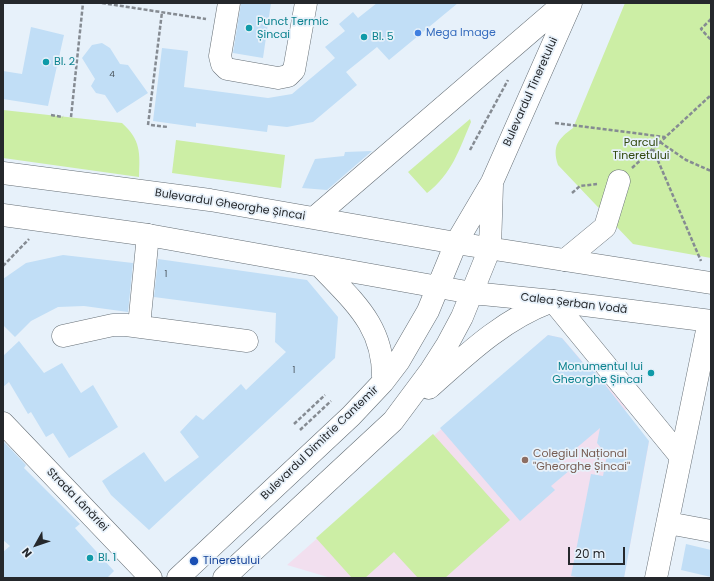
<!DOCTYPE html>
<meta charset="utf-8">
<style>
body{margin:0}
#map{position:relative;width:714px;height:581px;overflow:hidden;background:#e7f1fa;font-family:Poppins,sans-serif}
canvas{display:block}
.frame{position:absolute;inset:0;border:4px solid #25282c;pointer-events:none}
.north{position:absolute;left:16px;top:525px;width:40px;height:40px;-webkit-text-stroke:3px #e7f1fa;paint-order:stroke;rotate:230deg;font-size:11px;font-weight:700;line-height:16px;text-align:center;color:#25282c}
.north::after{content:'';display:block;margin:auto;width:14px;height:18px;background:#25282c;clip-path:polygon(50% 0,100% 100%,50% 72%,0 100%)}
.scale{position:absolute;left:568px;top:547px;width:57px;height:18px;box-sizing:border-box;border:2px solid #25282c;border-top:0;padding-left:5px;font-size:12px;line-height:14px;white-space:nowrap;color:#25282c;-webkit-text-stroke:3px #e7f1fa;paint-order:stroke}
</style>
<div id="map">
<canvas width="714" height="581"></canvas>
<div class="frame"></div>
<div class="north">N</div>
<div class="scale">20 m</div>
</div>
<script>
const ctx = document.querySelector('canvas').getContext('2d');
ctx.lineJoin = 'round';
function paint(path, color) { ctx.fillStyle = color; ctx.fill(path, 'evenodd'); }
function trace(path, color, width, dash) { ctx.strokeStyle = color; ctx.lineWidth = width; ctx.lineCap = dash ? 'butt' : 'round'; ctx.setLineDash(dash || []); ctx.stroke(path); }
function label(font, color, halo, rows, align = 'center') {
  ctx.font = font + ' Poppins,sans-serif'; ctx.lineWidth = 3.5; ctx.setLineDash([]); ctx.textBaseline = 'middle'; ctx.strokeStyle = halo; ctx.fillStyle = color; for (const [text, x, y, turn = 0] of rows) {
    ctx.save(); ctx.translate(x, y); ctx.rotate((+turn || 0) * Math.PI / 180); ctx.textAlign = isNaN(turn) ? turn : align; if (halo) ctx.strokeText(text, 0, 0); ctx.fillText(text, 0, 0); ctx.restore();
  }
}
const education = new Path2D(`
 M548,335L562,338L590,370L592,368L627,409L624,411L649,442L624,578H331L287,565Z`);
const green = new Path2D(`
 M625,3H711V258L633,244L558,165C552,146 558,139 573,128Z
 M3,110L122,123C141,140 140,153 139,177L3,158Z
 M470,119L471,122C459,150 452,174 427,193L408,172Z
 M176,140L285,155L281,188L172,173Z
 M433,434L510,520L445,578H418L394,552L365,578H352L316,538Z`);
const building = new Path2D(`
 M241,3H271L263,58L233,53Z
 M377,3H458L389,60L377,47L346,72L357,85L313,122L287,127L268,125L267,132L196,123V127L153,121L162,48L188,51L184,87L268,98L292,94L335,58L325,47L345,31L339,24L353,12L358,18Z
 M31,27L64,35L48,106L3,99V71L22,74Z
 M102,43L110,48L120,64L128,65L148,93L117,113L105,95L96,93L91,86L95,79L82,58L92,45Z
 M372,151L327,190L302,188L315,159L344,156L345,152Z
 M63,255L133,263L128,312L84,306L58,307L31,321L15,337L3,325V279L26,263Z
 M158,259L307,280L338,317L335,358L149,530L111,495L102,481L144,452L165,482L199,457L180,432L196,415L203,420L241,384L246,390L286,352L275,342L276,313L154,297Z
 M548,335L562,338L590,371L592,368L649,441L624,578H582L571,576L591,474L603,476L607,455L597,443L600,428L554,467L570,470L551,486L555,490L520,521L440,428Z
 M19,341L44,373L62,363L81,393L93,385L118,427L69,458L53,433L46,437L31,412L28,414L9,382L3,387V356Z
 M3,441L26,465L24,468L80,524L75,528L114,571L107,578H3V552L10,546L3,540Z
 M686,544L711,550V577L681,570Z`);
const path = new Path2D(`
 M102,3L206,19
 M711,19L701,29L711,40
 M51,115L63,117
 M71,117L83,3
 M555,123L665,137
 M148,125L162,12
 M151,125L168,127
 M660,142L686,160L711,171
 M653,149L701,261
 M470,150L508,80
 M632,168L711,95
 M572,193L580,186L597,184
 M3,266L29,239
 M294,424L325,395
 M300,430L331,401`);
const minor = new Path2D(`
 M229,3L220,56L222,64L227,69L278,78L288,76L294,70L306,3
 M565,260L605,227L619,181
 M553,301L681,457
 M139,326L148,235
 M63,336L113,325H126L247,341
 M3,423L151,578
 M668,523L711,531
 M656,578L709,321`);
const major = new Path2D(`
 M3,173L210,200L456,243L711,283
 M3,215L148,235L472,293L553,301L711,321
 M314,218L564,3
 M320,266C355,303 385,327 383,382
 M429,388C466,355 502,320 550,302
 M178,578L351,416L383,382L399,361L428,311L456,243L492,182L571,3
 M224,578L393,421L431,370L447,345L462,317L490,248L492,185`);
const markers = [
 [249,28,4,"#0f9aa8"],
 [418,33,4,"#3f7fe0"],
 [364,37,4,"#0f9aa8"],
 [46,62,4,"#0f9aa8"],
 [651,373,4,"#0f9aa8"],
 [525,460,4,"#8d6e63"],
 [90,558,4,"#0f9aa8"],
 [194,561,5,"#1a4fb4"]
];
const numberNames = [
 ["4",112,75],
 ["1",166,275],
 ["1",294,371]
];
const cultureNames = [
 ["Punct Termic",257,22],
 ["Șincai",257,35],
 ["Bl. 5",372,37],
 ["Bl. 2",54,62],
 ["Monumentul lui",643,367,"right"],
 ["Gheorghe Șincai",643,380,"right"],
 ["Bl. 1",98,558]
];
const shopNames = [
 ["Mega Image",426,33]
];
const streetNames = [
 ["Bulevardul Tineretului",531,92,-66],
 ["Bulevardul Gheorghe Șincai",230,205,9],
 ["Calea Șerban Vodă",574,304,7],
 ["Bulevardul Dimitrie Cantemir",320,443,-44],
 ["Strada Lânăriei",77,500,46]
];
const parkNames = [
 ["Parcul",641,143],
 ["Tineretului",641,156]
];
const educationNames = [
 ["Colegiul Național",533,454],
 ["\"Gheorghe Șincai\"",533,467]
];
const transitNames = [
 ["Tineretului",203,561]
];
paint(education, '#f2dfef');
paint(green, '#cceea5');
paint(building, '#c1def6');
trace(minor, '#666f76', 23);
trace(major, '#666f76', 23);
trace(path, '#858b92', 2.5, [4, 2]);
trace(minor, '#fff', 22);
trace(major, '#fff', 22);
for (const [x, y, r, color] of markers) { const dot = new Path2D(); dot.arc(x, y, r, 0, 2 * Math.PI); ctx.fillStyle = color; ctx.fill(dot); trace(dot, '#e7f1fa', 1.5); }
label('9px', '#4c565e', null, numberNames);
label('11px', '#0d838f', '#e7f1fa', cultureNames, 'left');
label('11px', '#366cbe', '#e7f1fa', shopNames, 'left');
label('11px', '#25282c', '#e7f1fa', streetNames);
label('11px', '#32490f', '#e7f1fa', parkNames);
label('11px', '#785e54', '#e7f1fa', educationNames, 'left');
label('11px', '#164399', '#e7f1fa', transitNames, 'left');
</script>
